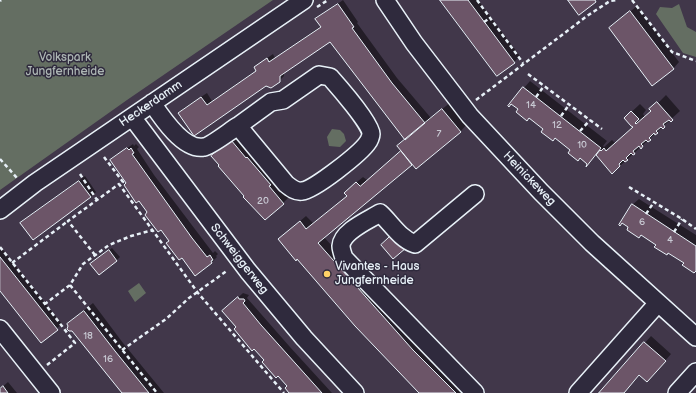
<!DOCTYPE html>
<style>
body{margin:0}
canvas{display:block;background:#41374a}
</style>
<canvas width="696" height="393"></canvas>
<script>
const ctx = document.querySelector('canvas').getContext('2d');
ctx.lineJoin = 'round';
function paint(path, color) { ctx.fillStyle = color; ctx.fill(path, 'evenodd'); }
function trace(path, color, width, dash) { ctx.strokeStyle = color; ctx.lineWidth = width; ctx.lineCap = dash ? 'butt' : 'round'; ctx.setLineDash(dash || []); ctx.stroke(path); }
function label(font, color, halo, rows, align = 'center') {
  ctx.font = font + ' "Balsamiq Sans",sans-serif'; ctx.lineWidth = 3; ctx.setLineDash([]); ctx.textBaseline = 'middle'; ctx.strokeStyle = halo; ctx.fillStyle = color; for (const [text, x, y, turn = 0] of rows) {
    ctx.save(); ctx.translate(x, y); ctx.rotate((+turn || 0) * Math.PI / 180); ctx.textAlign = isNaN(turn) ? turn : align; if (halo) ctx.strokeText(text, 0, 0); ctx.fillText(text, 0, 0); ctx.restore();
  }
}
const green = new Path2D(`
 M0,0H273L127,100L0,190Z
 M679,4L687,27L696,32V57L683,53L656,14L660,7L672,8Z
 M332,129L340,130L344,134L346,141L340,147L329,146L327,137Z
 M139,283L146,293L135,302L128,291Z`);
const shadow = new Path2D(`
 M343,0L358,22L357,23L397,78L431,118L451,102L468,123L460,132L412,163L324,237L419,343L469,393H420L279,239L306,216L313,223L348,195L352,186L363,177L367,180L402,151L406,139L331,40L284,72V76L279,81L266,84L194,134L179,113L184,108L207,93L212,101L257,70L255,68L260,63L273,54L275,58L321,26L317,19Z
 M441,0H478L520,56L514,62Z
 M637,6L679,62L673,69L610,28Z
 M530,81L607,141L603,146L604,147L612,140L615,143L634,126L625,118L640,104L646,110L643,114L645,117L652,111L651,110L666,95L680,111L620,166L597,154L588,163L581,157L578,160L571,150L511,103Z
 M236,136L288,198L283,203L256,211L244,197L246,196L213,156Z
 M133,144L134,146L136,144L139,147L137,149L154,175L213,253L215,251L218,254L216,256L217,257L212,262L196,274L161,229L111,160Z
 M85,176L96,192L91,197L27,219Z
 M639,199L696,235V270L657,245L632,205Z
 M0,246L62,324L41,342L0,290Z
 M112,248L120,257L116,261H95Z
 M243,293L249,295L247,298L290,347L332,393H291L288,386L238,327L229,306Z
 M93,303L123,343L164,393H124L68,324Z
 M651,336L671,354L653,375L640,374L623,393H600Z
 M8,382L17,393H0V389Z`);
const building = new Path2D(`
 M440,0H468L515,63L497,76Z
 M568,0H595L596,2L579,15Z
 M338,4L354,27L352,28L392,83L425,123L405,140L330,42L280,76V82L271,88L266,86L194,136L178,113L201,97L207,105L256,71L254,67L267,58L269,62L321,27L315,19Z
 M630,11L674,69L652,86L609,28Z
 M523,87L601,148L586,167L587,164L580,158L578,161L568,153L570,150L555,138L553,141L541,132L543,129L529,118L527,121L516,112L518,109L511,104L509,107L508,106Z
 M657,102L673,120L671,122L669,120L663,124L665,127L663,129L661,127L656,131L658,133L655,135L654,133L649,138L651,140L648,142L646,140L641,144L643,146L641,149L639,146L633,151L635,154L633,155L631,153L626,158L628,160L625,162L623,160L619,164L620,166L612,174L596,155L600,150L601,151L604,148L606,151L633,127L631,126L624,118L631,111L639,119L635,123L636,124L651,111L649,109Z
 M442,109L461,132L416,169L397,146Z
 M231,140L246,158L247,157L271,185L269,186L284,204L265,220L246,200L243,197L244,196L218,166L219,165L211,156Z
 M127,148L129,150L131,148L134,153L132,154L192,238L207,257L210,255L213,260L211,261L212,263L195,276L182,258L179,260L166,243L169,241L161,230L158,232L145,215L147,212L139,201L136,203L124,185L126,183L110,160Z
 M401,151L412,165L318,243L413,350L456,393H419L355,326L297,259L296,261L278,239L300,221L306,229L347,196L344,193L356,182L360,186Z
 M79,181L91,197L33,240L20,223Z
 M632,204L696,246V271L694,273L682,265L684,263L668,253L667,255L654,247L656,245L641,235L639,238L627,230L628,227L622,223L620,226L619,225Z
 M394,233L406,248L393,259L381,245Z
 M109,250L117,261L99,275L90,264Z
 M0,257L58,330L41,343L0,291Z
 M238,297L239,299H244L245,301L243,303L261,325L322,393H289L285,388L287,386L278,376L276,378L262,362L264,360L254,349L252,351L234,329L236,327L222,311Z
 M84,311L115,351L149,393H122L72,331H69L67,329L68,326L67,324Z
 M644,342L666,361L647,382L639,375L624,393H599Z
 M3,386L8,393H0V389Z`);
const path = new Path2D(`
 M477,0L523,63
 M632,0L672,52L696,61
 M0,1L1,0
 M317,7L328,0
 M484,22L490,18
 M528,74L602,129
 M536,97L544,86
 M476,100L587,16L610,1L617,0
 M561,116L569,105
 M580,131L590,120
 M104,157L123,182L119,184L198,293L284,393
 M0,159L17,178
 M80,174L97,200
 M629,187L682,219L696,229
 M646,214L654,202
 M674,232L682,219
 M0,247L45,304
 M95,255L68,221L119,184
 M12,263L68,221
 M70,285L157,393
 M122,350L166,319L189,298L228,270
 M47,365L75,343L45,304L70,285L83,264L109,245L131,236L153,230`);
const minor = new Path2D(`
 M385,0L414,43L470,116L541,192L592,243L696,337
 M152,103C162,118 184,151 204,147C211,146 231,130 238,126L286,184C291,188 296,192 302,191C314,190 361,153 368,142C369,141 371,136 371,134C371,124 338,86 330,77L319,75L283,100L271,102L238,126
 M132,117L248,271L304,338L355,393
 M0,210L35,183L304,0
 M0,329L51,393
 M475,393L344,258C343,255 341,249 341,246C342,231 369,220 380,213C391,223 400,239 415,244L475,194
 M578,393L658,303
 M677,393L696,372`);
const markers = [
 [327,274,4,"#ffd166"]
];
const numberNames = [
 ["14",531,105],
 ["12",557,125],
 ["7",439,134],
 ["10",582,145],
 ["20",263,201],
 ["6",642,222],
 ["4",670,240],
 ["18",88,336],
 ["16",108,359]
];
const parkNames = [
 ["Volkspark",65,58],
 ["Jungfernheide",65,72]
];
const streetNames = [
 ["Heckerdamm",151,104,-34],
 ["Heinickeweg",529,179,46],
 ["Schweiggerweg",239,259,52]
];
const poiNames = [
 ["Vivantes - Haus",335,267],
 ["Jungfernheide",335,281]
];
paint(green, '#646e62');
paint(shadow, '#0007');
paint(building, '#6c5568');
trace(building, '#e8f1f8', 1);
trace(minor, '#e8f1f8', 20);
trace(path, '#e8f1f8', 2.5, [4, 3]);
trace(minor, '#2f2a3d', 17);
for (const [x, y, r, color] of markers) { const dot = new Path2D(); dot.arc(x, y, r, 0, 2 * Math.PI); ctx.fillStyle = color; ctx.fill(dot); trace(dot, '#2f2a3d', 1.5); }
label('10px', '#c9cad4', null, numberNames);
label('12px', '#adb6b4', '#2f2a3d', parkNames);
label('12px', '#e8f1f8', '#2f2a3d', streetNames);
label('12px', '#e8f1f8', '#2f2a3d', poiNames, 'left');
</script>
